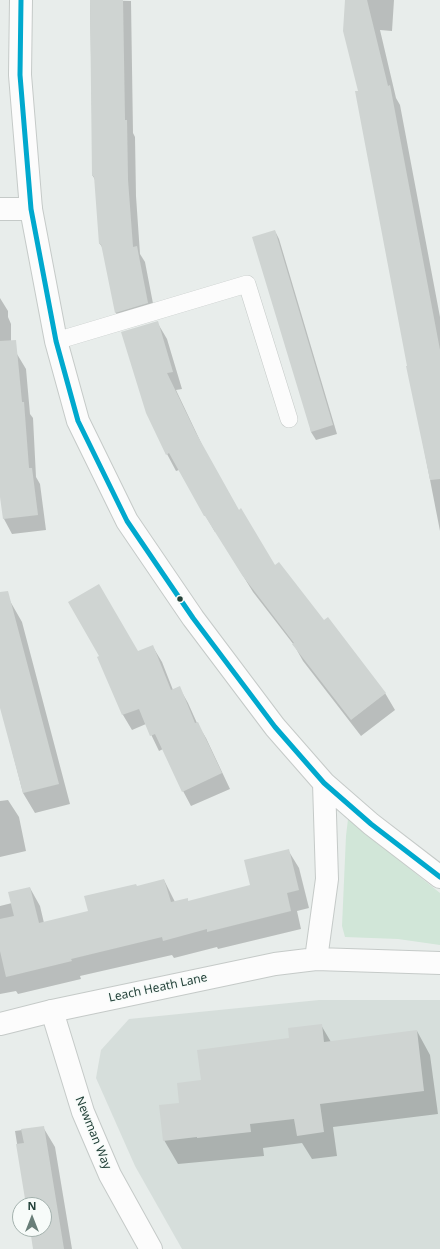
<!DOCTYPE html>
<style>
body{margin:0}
#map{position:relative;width:440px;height:1249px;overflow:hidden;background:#e8edeb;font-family:"Noto Sans",sans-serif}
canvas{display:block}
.north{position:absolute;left:12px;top:1197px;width:40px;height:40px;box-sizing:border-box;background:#f7fbf9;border:1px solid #a3b1ad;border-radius:50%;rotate:0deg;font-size:11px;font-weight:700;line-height:16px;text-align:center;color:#24423a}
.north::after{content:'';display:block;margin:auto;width:14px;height:18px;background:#697e78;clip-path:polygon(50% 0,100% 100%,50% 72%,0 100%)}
</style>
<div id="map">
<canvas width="440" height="1249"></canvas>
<div class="north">N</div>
</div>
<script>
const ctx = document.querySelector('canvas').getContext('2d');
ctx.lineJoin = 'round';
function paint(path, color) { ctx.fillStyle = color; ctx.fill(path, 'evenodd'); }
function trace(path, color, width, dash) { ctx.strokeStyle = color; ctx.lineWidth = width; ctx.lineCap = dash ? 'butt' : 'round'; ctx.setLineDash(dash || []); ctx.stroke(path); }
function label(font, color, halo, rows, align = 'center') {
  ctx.font = font + ' "Noto Sans",sans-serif'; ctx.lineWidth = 3; ctx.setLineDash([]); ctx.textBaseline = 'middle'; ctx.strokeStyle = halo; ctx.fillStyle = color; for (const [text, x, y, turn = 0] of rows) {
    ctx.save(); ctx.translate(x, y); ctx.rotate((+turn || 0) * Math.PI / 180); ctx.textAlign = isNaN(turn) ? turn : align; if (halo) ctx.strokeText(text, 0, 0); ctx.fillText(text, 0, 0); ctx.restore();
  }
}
const built = new Path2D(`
 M319,1000H440V1249H182L135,1166L96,1078L101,1050L129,1019Z`);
const green = new Path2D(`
 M348,819L440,893V945L398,939L345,937L342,926L346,836Z`);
const shadow = new Path2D(`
 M90,0L131,1L133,133L135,137L136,196L140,254L145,262L156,319L124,328L116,313L104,250L100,244L95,180L93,176Z
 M346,0H394L392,31L380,30L396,98L400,105L440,317V531L408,367L359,92Z
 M275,231L279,239L337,434L316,440L311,432Z
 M0,298L8,311V317L11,324V355L17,354L26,369L30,414L33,418L36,477L40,484L46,530L12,534L4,519L0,489Z
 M157,322L167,339L182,389L176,390L205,451L239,511L275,566L385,693L395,710L361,736L303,661L294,645L253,592L216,532H215L179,470L176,471L167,454Z
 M10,601L22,622L70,804L35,813L23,793L0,704V604Z
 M153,647L162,662L173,690L179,687L188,703L197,723L206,738L230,789L191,806L183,791L163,749L159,751L146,724L132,730L123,715L98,657L137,653Z
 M8,800L19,817L26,851L0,857V801Z
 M288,850L299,868L309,908L297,911L301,929L218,949L217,947L174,958L172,955L80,976L81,979L18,994L16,991L0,994V906L12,903L30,888L40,906L44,923L89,912L137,887L164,880L175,902L187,899L189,902L251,886Z
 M321,1025L331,1042L417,1031L430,1055L438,1114L333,1127L337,1156L312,1159L302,1143L263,1148L264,1156L178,1164L164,1140L180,1104L202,1081Z
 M43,1127L55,1147L72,1249H34L31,1229H44V1205H27L15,1131Z`);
const building = new Path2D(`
 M90,0H123L125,120H127L128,180L133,247L137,246L148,303L115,313L101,244H99L94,176H92Z
 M345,0H367L388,86L390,85L440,350V479L430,480L406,366H407L355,91H358L343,31Z
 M275,230L333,425L311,432L252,237Z
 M158,321L173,372L167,373L196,433L239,510L241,508L275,565L279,562L324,620L328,617L386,693L351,720L292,644L294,643L242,575L205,516H204L169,453L166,455L146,413L121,332Z
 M16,340L22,402H24L29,468H32L38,515L3,519L0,497V341Z
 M99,584L138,651L153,645L171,690L180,686L195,723L198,722L222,773L182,792L155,734L150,736L139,709L122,715L97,657L99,656L68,602Z
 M8,591L59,784L23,793L0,708V592Z
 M289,849L299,890L287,893L291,911L207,932V929L163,941L162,937L71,959L72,961L6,977L0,951V919L14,916L8,892L30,887L39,923L88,911L84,896L136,884L137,886L164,879L171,902L188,898V901L250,885L244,860Z
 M322,1024L324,1042L417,1030L424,1091L320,1104L324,1132L297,1136L294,1119L250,1124L251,1132L197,1138V1137L163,1141L159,1105L179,1103L177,1083L201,1080L197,1050L289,1038L288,1028Z
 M44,1126L64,1249H33L30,1229H44V1205H26L16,1144L24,1143L21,1129Z`);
const service = new Path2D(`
 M56,341L247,284L289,419`);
const minor = new Path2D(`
 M0,209H31
 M52,1011L83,1112L110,1175L151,1249`);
const tertiary = new Path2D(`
 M21,0L20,75L31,209L56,341L78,421L127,521L193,618L275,727L324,783L371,824L440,877
 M316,959L327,879L324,783
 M0,1024L52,1011L275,964L316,959L440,963`);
const bus1 = new Path2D(`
 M21,0L20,75L31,209L56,341L78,421L127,521L193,618L275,727L324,783L371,824L440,877`);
const markers = [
 [180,599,3.5,"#24423a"]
];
const streetNames = [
 ["Leach Heath Lane",158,988,-12],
 ["Newman Way",93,1133,68]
];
paint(built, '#d6dedb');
paint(green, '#d1e6d8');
paint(shadow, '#0003');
paint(building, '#cfd4d2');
trace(service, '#c5cac8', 18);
trace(minor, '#c5cac8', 24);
trace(tertiary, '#c5cac8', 24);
trace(service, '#fcfcfc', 17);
trace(minor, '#fcfcfc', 22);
trace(tertiary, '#fcfcfc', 22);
trace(bus1, '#00a9ce', 5);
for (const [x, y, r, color] of markers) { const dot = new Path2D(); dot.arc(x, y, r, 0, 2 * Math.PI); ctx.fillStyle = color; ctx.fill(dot); trace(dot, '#f7fbf9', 1.5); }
label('12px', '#24423a', '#f7fbf9', streetNames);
</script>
